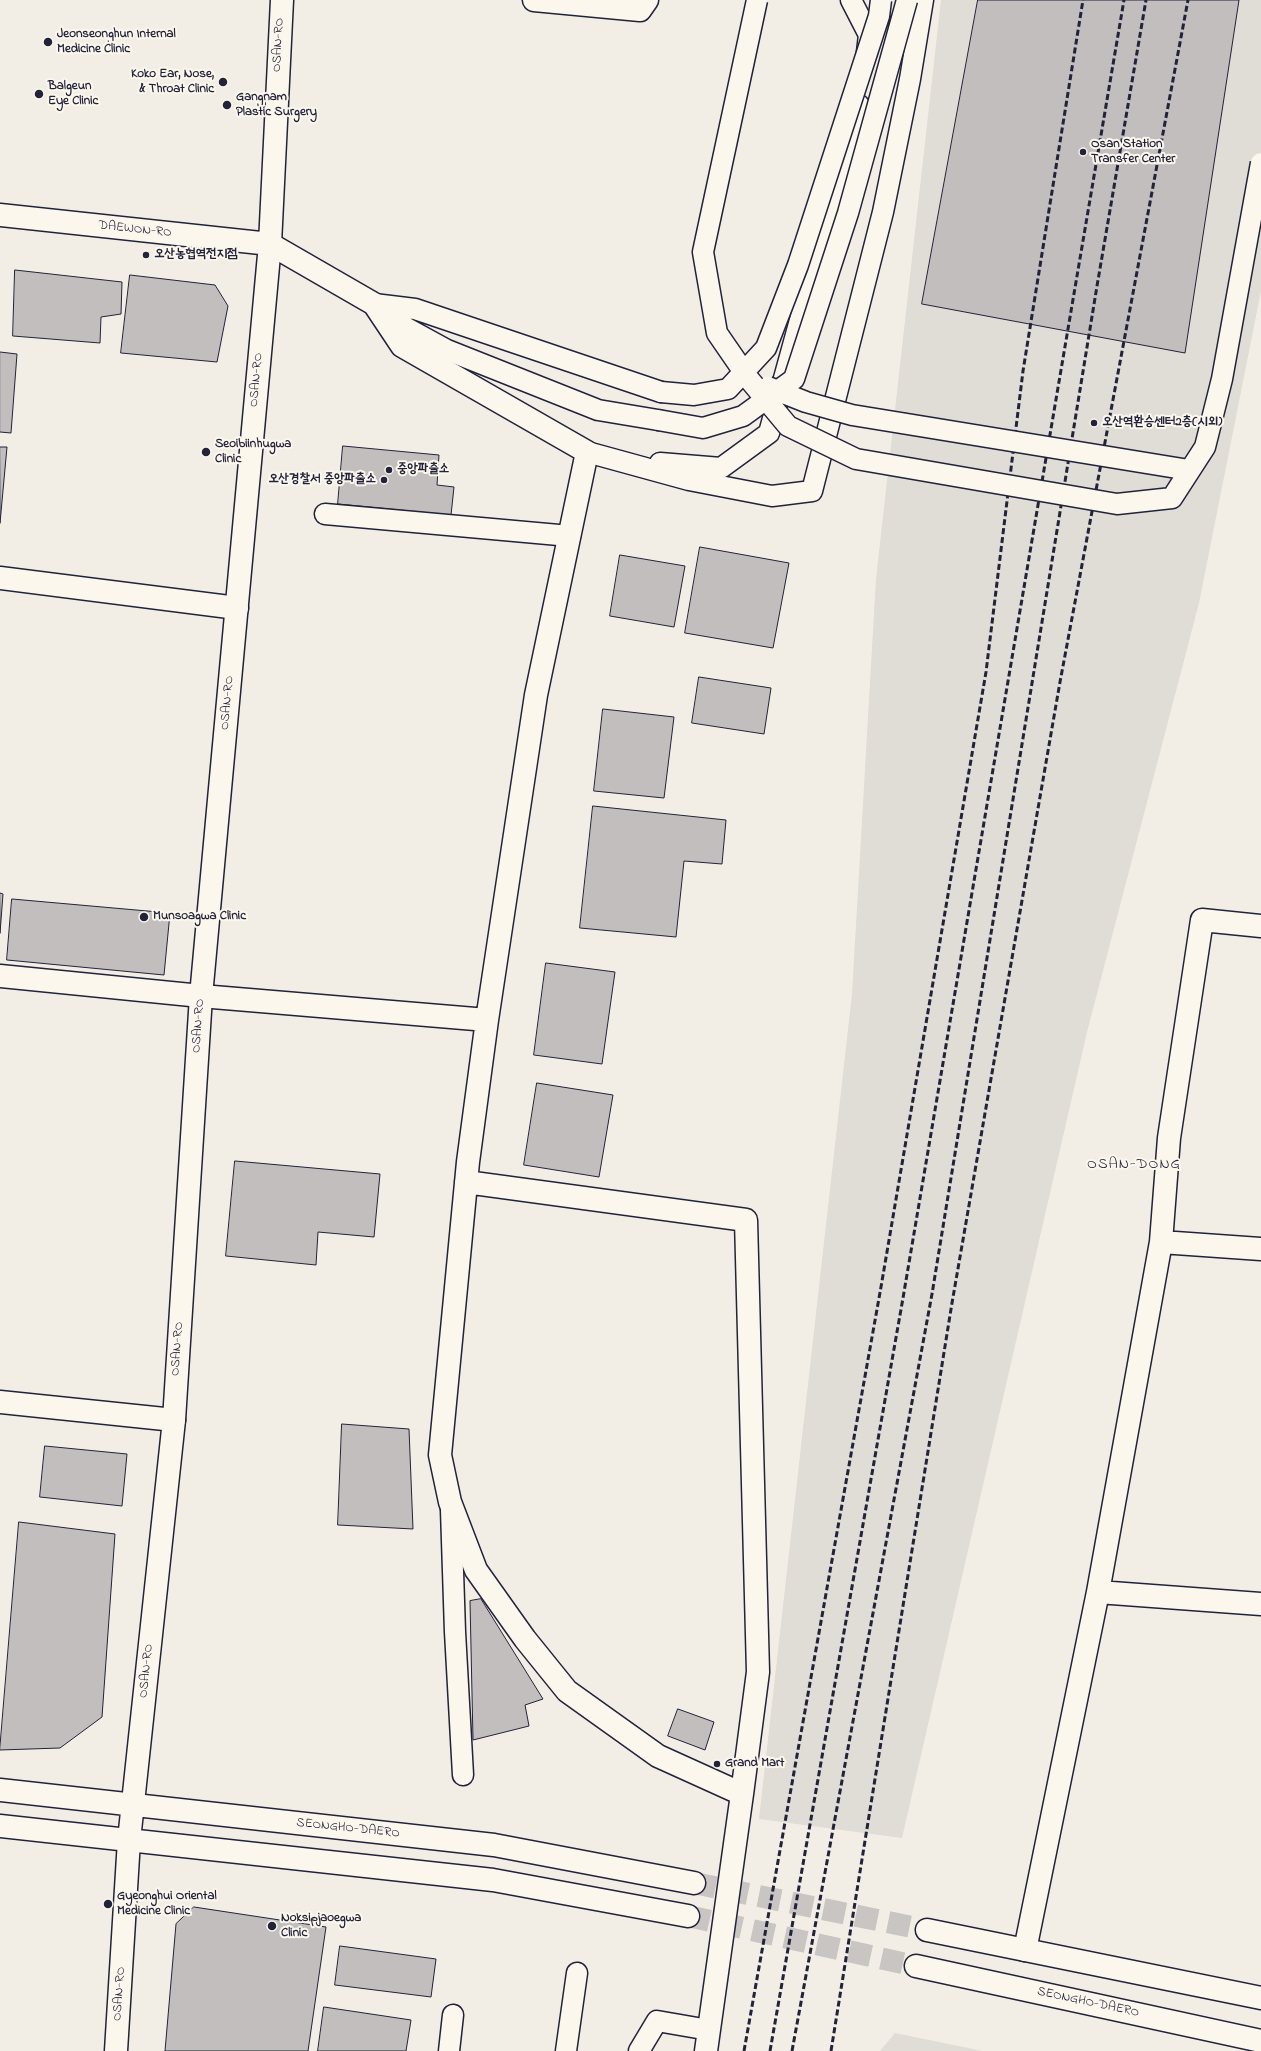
<!DOCTYPE html>
<meta charset="utf-8">
<style>
body{margin:0}
canvas{display:block;background:#f2eee5}
</style>
<canvas width="1261" height="2051"></canvas>
<script>
const ctx = document.querySelector('canvas').getContext('2d');
ctx.lineJoin = 'round';
function paint(path, color) { ctx.fillStyle = color; ctx.fill(path, 'evenodd'); }
function trace(path, color, width, dash) { ctx.strokeStyle = color; ctx.lineWidth = width; ctx.lineCap = dash ? 'butt' : 'round'; ctx.setLineDash(dash || []); ctx.stroke(path); }
function label(font, color, halo, rows, align = 'center') {
  ctx.font = font + ' "Indie Flower","Poor Story",sans-serif'; ctx.lineWidth = 4; ctx.setLineDash([]); ctx.textBaseline = 'middle'; ctx.strokeStyle = halo; ctx.fillStyle = color; for (const [text, x, y, turn = 0] of rows) {
    ctx.save(); ctx.translate(x, y); ctx.rotate((+turn || 0) * Math.PI / 180); ctx.textAlign = isNaN(turn) ? turn : align; if (halo) ctx.strokeText(text, 0, 0); ctx.fillText(text, 0, 0); ctx.restore();
  }
}
const built = new Path2D(`
 M941,0H1261V291L1199,603L1087,1032L902,1838L759,1819L852,994L876,579Z
 M895,2033L983,2051H880Z`);
const building = new Path2D(`
 M978,0H1239L1185,353L922,304Z
 M15,270L122,282L121,314L101,317L100,343L13,336Z
 M130,275L215,285L228,306L217,362L121,353Z
 M0,352L17,354L11,433L0,432Z
 M343,446L439,455L437,485L454,487L451,515L338,504Z
 M0,447H7L0,523Z
 M700,547L789,563L773,648L685,633Z
 M620,555L685,566L674,627L610,616Z
 M699,677L771,688L764,734L692,723Z
 M603,709L674,717L664,798L594,791Z
 M593,806L726,820L722,864L684,861L676,937L580,928Z
 M0,893L3,894L0,933Z
 M12,899L170,913L164,975L7,960Z
 M546,963L615,972L602,1064L534,1055Z
 M537,1083L613,1095L599,1177L524,1165Z
 M235,1161L380,1174L374,1237L318,1232L316,1265L226,1256Z
 M342,1424L409,1429L413,1529L338,1525Z
 M45,1446L127,1454L122,1506L40,1497Z
 M19,1522L115,1534L102,1717L60,1748L0,1750Z
 M481,1599L543,1699L525,1705L529,1726L473,1740L470,1601Z
 M678,1709L714,1722L705,1750L668,1736Z
 M194,1907L326,1927L308,2051H165L176,1924Z
 M340,1946L436,1959L431,1997L335,1985Z
 M324,2007L411,2020L406,2051H318Z`);
const secondaryTunnel = new Path2D(`
 M694,1883L927,1930
 M688,1916L916,1966`);
const lane = new Path2D(`
 M851,0L869,35L867,52
 M374,304L415,309L661,392
 M381,314L447,350L598,410L658,420
 M587,452L689,480L772,496L812,491L883,212L910,79L923,0
 M660,463L721,468L769,433L859,105
 M325,514L570,536
 M451,1510L455,1632L463,1775
 M449,2051L453,2015
 M566,2051L577,1973
 M639,2051L657,2021L709,2030`);
const street = new Path2D(`
 M534,0L640,10L647,0
 M270,244L374,304L402,346L587,452L536,695L487,1020L468,1162L440,1455L450,1502L476,1570L525,1639L567,1691L658,1756L742,1794L706,2051
 M0,578L237,608
 M1261,926L1202,920L1169,1138L1161,1242L1098,1592L1261,1604
 M0,976L201,996L487,1020
 M466,1182L746,1220L758,1672L742,1794
 M1161,1242L1261,1249
 M0,1402L174,1420
 M1025,1950L1098,1592`);
const secondary = new Path2D(`
 M0,215L270,244
 M0,1790L494,1845L694,1883
 M0,1826L493,1880L688,1916
 M927,1930L1261,1998
 M916,1966L1261,2041
 M116,2051L129,1840L174,1420L201,996L270,244L282,0`);
const rail = new Path2D(`
 M744,2051L881,1287L986,672L1023,371L1083,0
 M770,2051L903,1298L1124,0
 M792,2051L932,1294L1097,286L1146,0
 M831,2051L952,1303L1060,682L1188,0`);
const laneBridge = new Path2D(`
 M757,0L703,252L717,333L748,378L788,426L856,459L1117,504L1172,498L1205,447L1222,379L1261,163
 M768,387L806,402L852,415L1189,470
 M661,392L694,395L728,389L766,348L798,265L879,16L881,0
 M658,420L703,428L743,416L794,379L848,213L907,0`);
const markers = [
 [48,42,5,"#22223b"],
 [223,82,5,"#22223b"],
 [39,94,5,"#22223b"],
 [227,105,5,"#22223b"],
 [1083,152,4,"#22223b"],
 [146,255,4,"#22223b"],
 [1094,423,4,"#22223b"],
 [206,452,5,"#22223b"],
 [389,470,4,"#22223b"],
 [384,480,4,"#22223b"],
 [144,917,5,"#22223b"],
 [717,1764,4,"#22223b"],
 [108,1904,5,"#22223b"],
 [272,1926,5,"#22223b"]
];
const poiNames = [
 ["Jeonseonghun Internal",57,35],
 ["Medicine Clinic",57,50],
 ["Koko Ear, Nose,",214,75,"right"],
 ["& Throat Clinic",214,90,"right"],
 ["Balgeun",48,87],
 ["Eye Clinic",48,102],
 ["Gangnam",236,98],
 ["Plastic Surgery",236,113],
 ["Osan Station",1091,145],
 ["Transfer Center",1091,160],
 ["오산농협역전지점",154,255],
 ["오산역환승센터2층(시외)",1102,423],
 ["Seoibiinhugwa",215,445],
 ["Clinic",215,460],
 ["중앙파출소",397,470],
 ["오산경찰서 중앙파출소",376,480,"right"],
 ["Munsoagwa Clinic",153,917],
 ["Grand Mart",725,1764],
 ["Gyeonghui Oriental",117,1897],
 ["Medicine Clinic",117,1912],
 ["Noksipjaoegwa",281,1919],
 ["Clinic",281,1934]
];
const streetNames = [
 ["OSAN-RO",279,45,-87],
 ["DAEWON-RO",135,230,6],
 ["OSAN-RO",257,380,-85],
 ["OSAN-RO",228,703,-85],
 ["OSAN-RO",199,1026,-86],
 ["OSAN-RO",178,1349,-86],
 ["OSAN-RO",147,1671,-84],
 ["SEONGHO-DAERO",348,1829,6],
 ["OSAN-RO",120,1994,-86],
 ["SEONGHO-DAERO",1088,2003,12]
];
const quarterNames = [
 ["OSAN-DONG",1134,1166]
];
paint(built, '#e0dcd6');
paint(building, '#c2bebe');
trace(building, '#22223b', 1);
trace(secondaryTunnel, '#c8c5c3', 22, [22, 11]);
trace(lane, '#22223b', 23);
trace(street, '#22223b', 25);
trace(secondary, '#22223b', 25);
trace(lane, '#fbf7ec', 20);
trace(street, '#fbf7ec', 22);
trace(secondary, '#fbf7ec', 22);
trace(rail, '#22223b', 3, [6, 3]);
trace(laneBridge, '#22223b', 23, []);
trace(laneBridge, '#fbf7ec', 20);
for (const [x, y, r, color] of markers) { const dot = new Path2D(); dot.arc(x, y, r, 0, 2 * Math.PI); ctx.fillStyle = color; ctx.fill(dot); trace(dot, '#fbf7ec', 1.5); }
label('bold 13px', '#22223b', '#fbf7ec', poiNames, 'left');
label('13px', '#22223b', '#fbf7ec', streetNames);
ctx.letterSpacing = '1px';
label('15px', '#22223b', '#fbf7ec', quarterNames);
ctx.letterSpacing = '0px';
</script>
